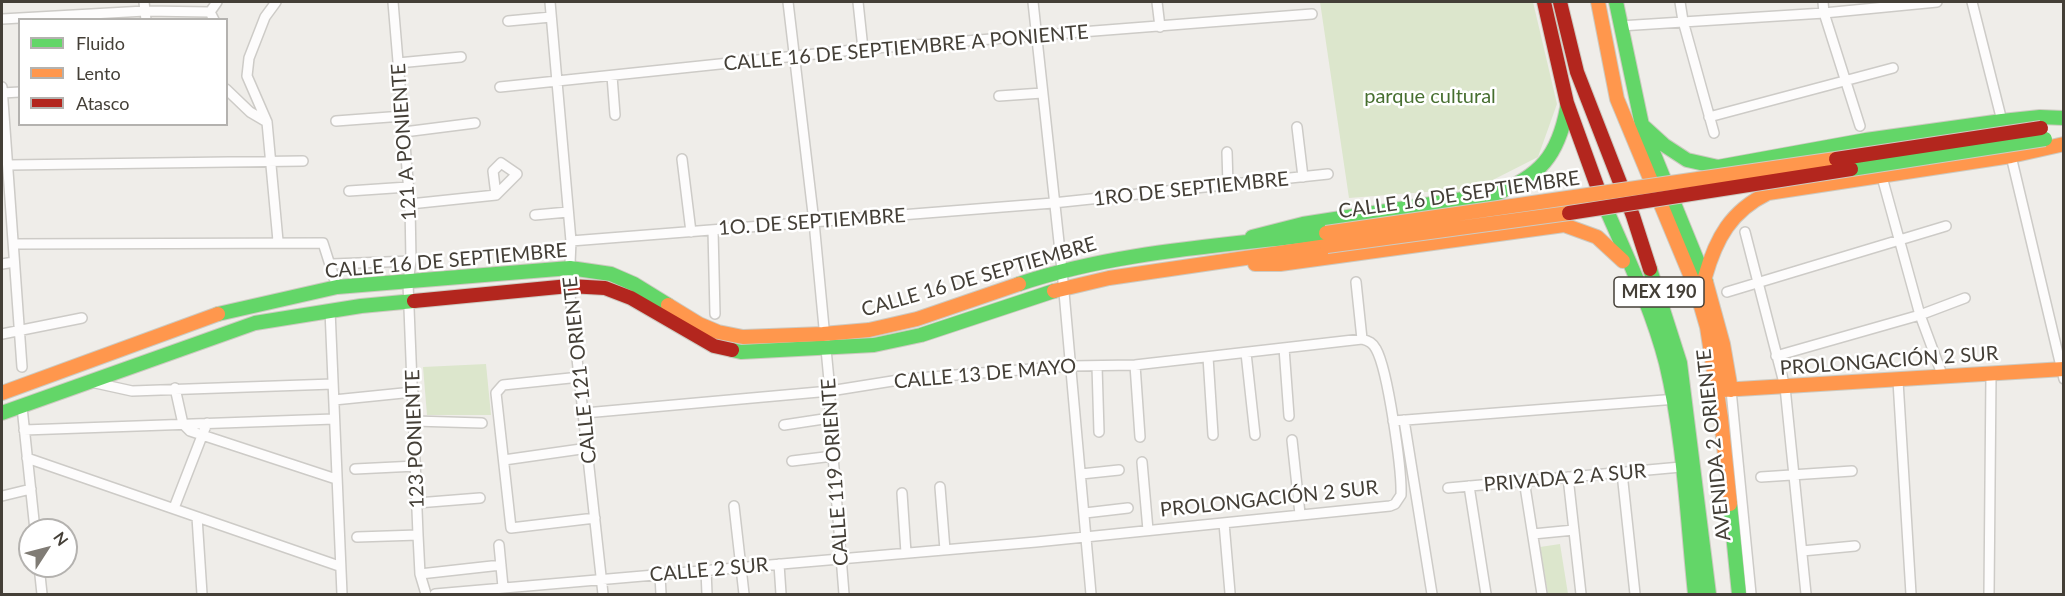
<!DOCTYPE html>
<meta charset="utf-8">
<style>
body{margin:0}
#map{position:relative;width:2065px;height:596px;overflow:hidden;background:#efede9;font-family:Lato,sans-serif}
canvas{display:block}
.frame{position:absolute;inset:0;border:3px solid #443f37;pointer-events:none}
.legend{position:absolute;left:18px;top:18px;width:210px;height:108px;box-sizing:border-box;background:#fff;border:2px solid #b4b2af;margin:0;padding:8px 10px;list-style:none;font-size:18px;color:#443f37}
.legend li{display:flex;align-items:center;gap:12px;height:30px}
.legend b{width:30px;border:2px solid #b4b2af}
.north{position:absolute;left:18px;top:518px;width:60px;height:60px;box-sizing:border-box;background:#fff;border:2px solid #b4b2af;border-radius:50%;rotate:54deg;font-size:16px;font-weight:700;line-height:24px;text-align:center;color:#443f37}
.north::after{content:'';display:block;margin:auto;width:21px;height:27px;background:#807c75;clip-path:polygon(50% 0,100% 100%,50% 72%,0 100%)}
</style>
<div id="map">
<canvas width="2065" height="596"></canvas>
<div class="frame"></div>
<ul class="legend">
<li><b style="height:8px;background:#63d668"></b>Fluido</li>
<li><b style="height:8px;background:#ff974d"></b>Lento</li>
<li><b style="height:8px;background:#b3261e"></b>Atasco</li>
</ul>
<div class="north">N</div>
</div>
<script>
const ctx = document.querySelector('canvas').getContext('2d');
ctx.lineJoin = 'round';
function paint(path, color) { ctx.fillStyle = color; ctx.fill(path, 'evenodd'); }
function trace(path, color, width, dash) { ctx.strokeStyle = color; ctx.lineWidth = width; ctx.lineCap = dash ? 'butt' : 'round'; ctx.setLineDash(dash || []); ctx.stroke(path); }
function label(font, color, halo, rows, align = 'center') {
  ctx.font = font + ' Lato,sans-serif'; ctx.lineWidth = 5; ctx.setLineDash([]); ctx.textBaseline = 'middle'; ctx.strokeStyle = halo; ctx.fillStyle = color; for (const [text, x, y, turn = 0] of rows) {
    ctx.save(); ctx.translate(x, y); ctx.rotate((+turn || 0) * Math.PI / 180); ctx.textAlign = isNaN(turn) ? turn : align; if (halo) ctx.strokeText(text, 0, 0); ctx.fillText(text, 0, 0); ctx.restore();
  }
}
const green = new Path2D(`
 M1320,2H1533L1557,104L1538,157L1477,188L1349,198Z
 M486,364L491,415H427L423,367Z
 M1560,544L1568,594H1548L1540,547Z`);
const street = new Path2D(`
 M144,2L146,20
 M276,2L265,17L249,58L247,76L267,122L278,241
 M393,2L410,204L411,261L408,283L418,535L420,574L426,594
 M550,2L571,241L569,286L603,594
 M788,2L814,222L830,391V418L844,594
 M858,2L863,49
 M1033,2L1062,270L1091,594
 M1157,2L1160,27
 M1680,2L1683,21L1714,133
 M1823,2L1824,13L1860,126
 M1972,2L2002,121
 M2,19L145,11L210,12
 M214,20L210,12L217,2
 M508,21L551,17
 M1620,26L1824,13L1937,2
 M398,63L461,57
 M612,76L615,115
 M2,87L22,367
 M500,87L863,49L1312,14
 M226,89L250,112L267,122
 M2,93L20,92
 M999,96L1042,93
 M1709,117L1893,68
 M336,121L403,116
 M1297,127L1303,177
 M404,132L475,123
 M1227,152L1228,185
 M2011,156L2064,379
 M682,159L691,232
 M9,165L303,161
 M1882,177L1920,315L1943,377
 M349,191L408,187
 M410,204L496,195L517,174L501,163L493,171L496,195
 M535,215L568,212
 M713,230L715,314
 M1745,232L1785,387L1806,594
 M571,241L1053,203L1328,174
 M15,244L323,243L337,287
 M2,264L14,262
 M332,264L411,261
 M1356,282L1362,339
 M1727,292L1946,226
 M330,310L342,594
 M2,334L82,318
 M1284,348L1289,416
 M1246,353L1255,435
 M1776,356L1920,315L1965,298
 M1208,357L1213,435
 M1135,365L1140,437
 M1097,366L1099,432
 M580,377L503,385L496,393L511,528L595,518
 M1898,381L1911,594
 M91,382L132,391L333,384
 M175,388L183,424L190,431L336,479
 M1731,390L1751,594
 M334,400L413,392
 M22,407L35,530
 M1404,420L1432,594
 M414,421L482,423
 M1393,421L1677,399
 M784,425L830,418
 M24,430L334,419
 M1292,440L1300,514
 M27,458L339,566
 M504,460L588,448
 M792,461L833,456
 M1142,462L1148,530
 M355,469L416,466
 M1622,473L1635,594
 M1081,474L1119,470
 M1568,477L1581,594
 M1761,477L1852,471
 M1524,480L1542,594
 M1469,486L1486,594
 M940,487L945,550
 M1448,488L1681,467
 M902,493L906,553
 M2,496L31,489
 M417,503L480,498
 M734,506L744,594
 M174,508L207,423
 M1085,513L1128,508
 M197,517L202,594
 M1224,523L1230,593
 M1533,534L1574,530
 M357,537L418,535
 M499,545L503,587
 M1802,551L1855,546
 M779,564L781,594
 M39,566L42,594
 M706,570L707,594
 M420,574L501,565
 M660,575L661,594
 M435,594L1036,542L1390,506L1395,504L1401,495C1402,471 1388,370 1376,349C1373,343 1369,341 1362,339L1135,365L1070,366L905,379L830,391L585,413
 M1989,594L1991,375`);
const fast = new Path2D(`
 M1616,2L1642,125L1706,282
 M1642,125L1664,145L1687,160L1718,167L1866,140L2002,121L2040,117L2064,118
 M1601,197C1624,251 1651,305 1666,363C1684,438 1687,517 1695,594
 M1252,237L1303,224L1495,194C1540,176 1558,156 1567,108
 M1650,269L1680,363L1709,594
 M1019,284C1117,251 1224,246 1326,233
 M218,314L337,287L570,268L611,274L634,284L668,305
 M732,350L741,352L874,345L921,335L1054,291
 M2,413L255,323L361,306L414,301
 M1730,504L1739,594`);
const slow = new Path2D(`
 M1598,2L1617,99L1696,289L1707,327L1721,418L1730,504
 M1255,264H1280L1564,225L1597,237L1623,261
 M1705,277C1716,238 1731,211 1768,193L2011,156L2064,144
 M1706,282L1723,344L1731,390
 M1054,291L1109,278L1327,246
 M668,305L699,324L718,332L743,337L823,334L869,330L917,319L1019,284
 M1722,390L2064,369
 M2,393L218,314`);
const jam = new Path2D(`
 M1544,2L1567,103L1601,197
 M1560,2L1577,72L1633,216L1650,269
 M414,301L569,286L605,288L631,298L714,346L732,350`);
const fastBridge = new Path2D(`
 M1851,169L2045,139`);
const slowBridge = new Path2D(`
 M1326,233L1836,159
 M1327,246L1569,213`);
const jamBridge = new Path2D(`
 M1836,159L2041,128
 M1569,213L1851,169`);
const shields = [
 [1659,292,90]
];
const shieldNames = [
 ["MEX 190",1659,292]
];
const streetNames = [
 ["CALLE 16 DE SEPTIEMBRE A PONIENTE",906,48,-5],
 ["121 A PONIENTE",404,142,-94],
 ["1RO DE SEPTIEMBRE",1191,189,-6],
 ["CALLE 16 DE SEPTIEMBRE",1459,195,-8],
 ["1O. DE SEPTIEMBRE",812,222,-4],
 ["CALLE 16 DE SEPTIEMBRE",446,261,-5],
 ["CALLE 16 DE SEPTIEMBRE",979,277,-16],
 ["PROLONGACIÓN 2 SUR",1889,361,-4],
 ["CALLE 121 ORIENTE",580,370,-96],
 ["CALLE 13 DE MAYO",985,374,-5],
 ["123 PONIENTE",415,439,-92],
 ["AVENIDA 2 ORIENTE",1714,445,-96],
 ["CALLE 119 ORIENTE",835,472,-94],
 ["PRIVADA 2 A SUR",1565,478,-5],
 ["PROLONGACIÓN 2 SUR",1269,499,-6],
 ["CALLE 2 SUR",709,570,-5]
];
const parkNames = [
 ["parque cultural",1430,97]
];
paint(green, '#dce6cc');
trace(street, '#cdcbc7', 12);
trace(fast, '#cdcac1', 16);
trace(slow, '#cdcac1', 16);
trace(jam, '#cdcac1', 16);
trace(street, '#fdfcfc', 9);
trace(fast, '#63d668', 14);
trace(slow, '#ff974d', 14);
trace(jam, '#b3261e', 14);
trace(fastBridge, '#cdcac1', 16, []);
trace(slowBridge, '#cdcac1', 16, []);
trace(jamBridge, '#cdcac1', 16, []);
trace(fastBridge, '#63d668', 14);
trace(slowBridge, '#ff974d', 14);
trace(jamBridge, '#b3261e', 14);
for (const [x, y, w] of shields) { const box = new Path2D(); box.roundRect(x - w / 2, y - 15, w, 30, 4.5); ctx.fillStyle = '#fff'; ctx.fill(box); trace(box, '#443f37', 1.5); }
label('bold 18px', '#443f37', null, shieldNames);
label('20px', '#443f37', '#fff', streetNames);
label('20px', '#476f30', '#fff', parkNames);
</script>
